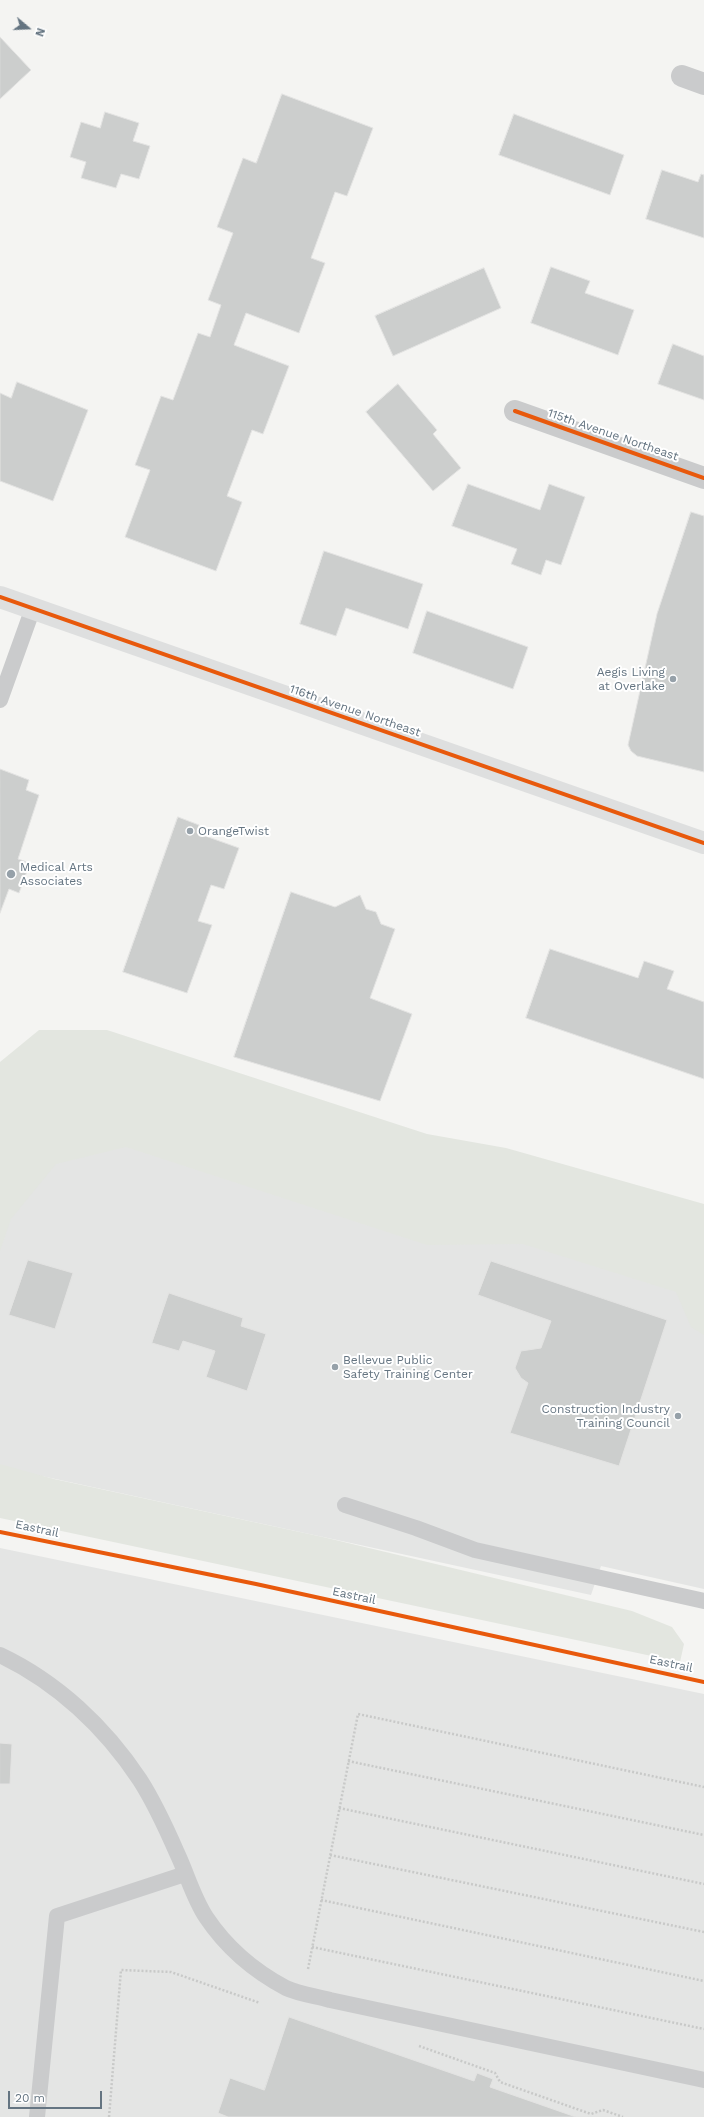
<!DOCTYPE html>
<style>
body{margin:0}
#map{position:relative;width:704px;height:2117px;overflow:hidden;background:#f4f4f2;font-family:"Work Sans",sans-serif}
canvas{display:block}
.north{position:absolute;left:8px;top:8px;width:40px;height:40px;-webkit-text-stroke:3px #fff;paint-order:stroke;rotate:109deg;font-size:11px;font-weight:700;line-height:16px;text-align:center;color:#647481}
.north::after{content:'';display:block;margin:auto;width:14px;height:18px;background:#647481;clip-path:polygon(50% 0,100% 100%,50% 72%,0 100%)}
.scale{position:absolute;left:8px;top:2091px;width:94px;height:18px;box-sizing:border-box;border:2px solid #647481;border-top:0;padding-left:5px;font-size:12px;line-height:14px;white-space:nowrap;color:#647481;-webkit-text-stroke:3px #fff;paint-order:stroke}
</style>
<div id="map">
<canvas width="704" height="2117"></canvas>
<div class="north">N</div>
<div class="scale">20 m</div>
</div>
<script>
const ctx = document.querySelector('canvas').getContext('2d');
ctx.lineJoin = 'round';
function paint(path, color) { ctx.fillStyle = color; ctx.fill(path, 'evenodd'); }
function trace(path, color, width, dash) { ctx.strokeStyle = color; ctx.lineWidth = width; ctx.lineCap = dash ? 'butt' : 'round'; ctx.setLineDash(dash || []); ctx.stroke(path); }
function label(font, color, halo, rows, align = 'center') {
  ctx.font = font + ' "Work Sans",sans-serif'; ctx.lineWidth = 4; ctx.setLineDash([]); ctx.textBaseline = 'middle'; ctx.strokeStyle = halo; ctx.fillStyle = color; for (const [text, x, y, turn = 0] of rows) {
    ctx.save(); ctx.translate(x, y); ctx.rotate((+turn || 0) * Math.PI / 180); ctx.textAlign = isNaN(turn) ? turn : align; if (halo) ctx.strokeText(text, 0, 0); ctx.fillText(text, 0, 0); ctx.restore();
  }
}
const built = new Path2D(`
 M63,1036L704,1250V1589L601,1566L591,1595L0,1467V1226Z
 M0,1548L704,1694V2117H0Z`);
const green = new Path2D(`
 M39,1030H107L427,1134L506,1148L704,1204V1335L691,1327L676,1292L523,1244L427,1245L126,1147L56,1164L11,1219L0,1251V1062Z
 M0,1464L54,1479L323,1537L632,1611L672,1627L684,1644L680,1662L0,1518Z`);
const building = new Path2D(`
 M0,37L31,70L0,99Z
 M282,94L373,128L347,196L335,192L311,258L325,263L299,333L246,313L234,345L289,366L263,434L252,430L227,496L242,502L216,571L125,537L150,470L135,465L161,396L173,400L198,333L210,337L221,305L208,300L233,233L217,227L243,158L256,163Z
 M105,112L139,123L133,141L150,146L139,179L121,174L116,188L81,178L86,162L70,157L81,122L100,128Z
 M514,114L624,155L610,195L499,155Z
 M662,170L698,182L701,174L704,175V238L646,219Z
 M551,267L590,281L585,293L634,310L618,355L531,323Z
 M484,268L501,308L393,356L375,316Z
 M673,344L704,356V400L658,384Z
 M17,382L88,410L53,501L0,481V393L11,398Z
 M398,384L437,430L433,434L461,468L433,491L366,412Z
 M468,484L540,510L549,484L585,497L561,565L546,560L541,575L511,564L517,549L452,526Z
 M691,512L704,516V772L637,756L631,751L628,745L657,614Z
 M324,551L423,584L408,629L346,608L336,636L300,624Z
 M427,611L528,647L513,689L413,653Z
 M0,769L29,780L26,790L39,795L18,859L30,863L19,893L9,889L0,913Z
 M178,817L199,825L197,833L239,848L224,889L211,885L198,921L212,925L187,993L123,972Z
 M291,892L335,907L360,895L366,909L376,912L381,924L395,929L370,998L412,1014L380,1101L234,1057Z
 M550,949L638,978L644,961L674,971L667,989L704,1002V1079L526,1018Z
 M28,1260L73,1273L55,1329L9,1315Z
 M491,1261L667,1320L619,1466L510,1433L528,1383L521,1378L515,1368L521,1351L541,1348L551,1321L478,1295Z
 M169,1293L243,1318L241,1326L266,1334L247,1391L206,1377L215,1351L183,1341L179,1351L152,1343Z
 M0,1743L12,1744L10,1784H0Z
 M289,2017L474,2081L477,2073L493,2079L490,2087L576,2117H228L218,2113L230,2078L264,2090Z`);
const path = new Path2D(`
 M348,1761L704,1835
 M339,1808L704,1884
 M330,1855L704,1932
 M321,1900L704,1981
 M312,1947L704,2029
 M308,1969L358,1714L704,1787
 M419,2046L495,2073L500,2082L591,2114L603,2110L623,2117
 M109,2117L121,1970L171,1972L260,2003`);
const service = new Path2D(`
 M0,700L33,608
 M345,1505L416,1528L475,1550L704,1601
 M0,1655C57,1682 105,1727 140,1780C154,1802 167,1830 177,1853C187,1874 193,1897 206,1917C226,1947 254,1971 286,1988C299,1994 316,1996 330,2000L704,2080
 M37,2117L57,1916L185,1874`);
const minor = new Path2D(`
 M682,76L704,84
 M515,411L704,478`);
const secondary = new Path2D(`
 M0,597L704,843`);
const cycleway = new Path2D(`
 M515,411L704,478
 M0,597L704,843
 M0,1532L256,1584L704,1682`);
const markers = [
 [673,679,4,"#96a1a9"],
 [190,831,4,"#96a1a9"],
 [11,874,5,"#96a1a9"],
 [335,1367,4,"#96a1a9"],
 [678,1416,4,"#96a1a9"]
];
const streetNames = [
 ["115th Avenue Northeast",613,435,19],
 ["116th Avenue Northeast",355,711,19],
 ["Eastrail",37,1529,12],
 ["Eastrail",354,1596,12],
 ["Eastrail",671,1664,12]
];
const poiNames = [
 ["Aegis Living",665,672,"right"],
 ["at Overlake",665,686,"right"],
 ["OrangeTwist",198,831],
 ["Medical Arts",20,867],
 ["Associates",20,881],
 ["Bellevue Public",343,1360],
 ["Safety Training Center",343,1374],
 ["Construction Industry",670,1409,"right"],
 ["Training Council",670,1423,"right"]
];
paint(built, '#e4e5e4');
paint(green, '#e3e6e0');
paint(building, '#cccecd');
trace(building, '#e3e3e2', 1);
trace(path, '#c8c9c8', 2.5, [2, 2]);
trace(service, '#cacbcc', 16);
trace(minor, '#cacbcc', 22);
trace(secondary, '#dedfdf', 22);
trace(cycleway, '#e8590c', 4);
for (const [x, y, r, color] of markers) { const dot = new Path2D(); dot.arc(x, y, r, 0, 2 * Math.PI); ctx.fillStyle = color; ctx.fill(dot); trace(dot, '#fff', 1.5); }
label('12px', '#647481', '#fff', streetNames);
label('12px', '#647481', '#fff', poiNames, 'left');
</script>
